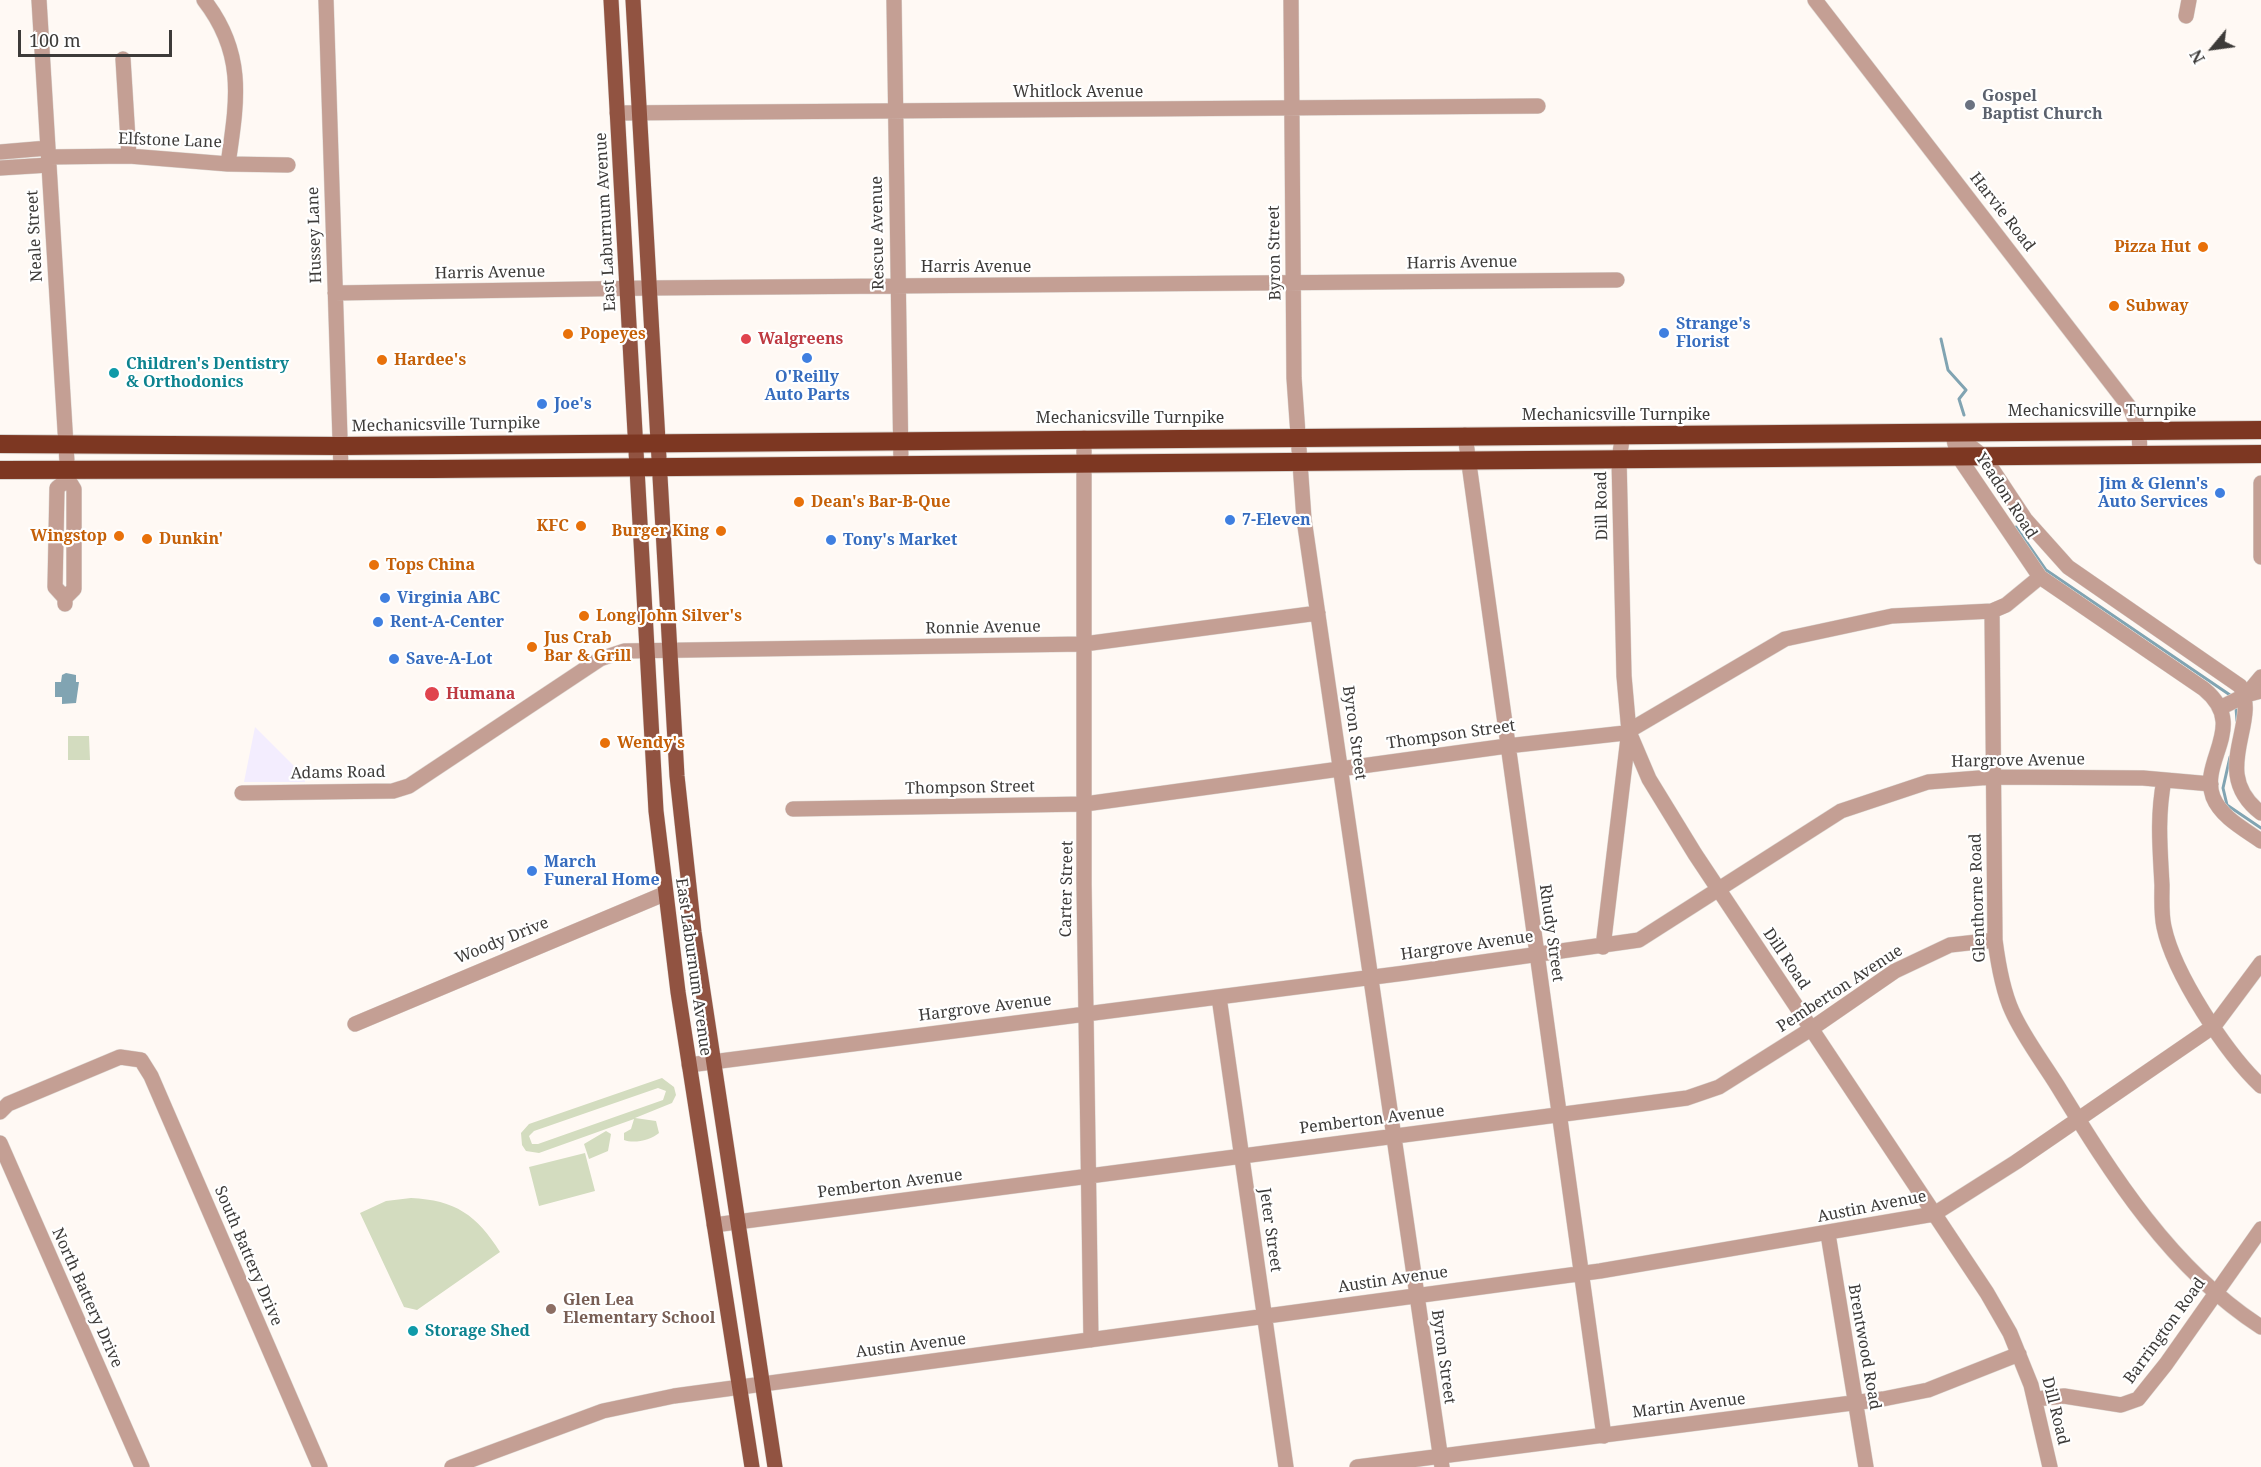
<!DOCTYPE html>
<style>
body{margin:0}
#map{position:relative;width:2261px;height:1467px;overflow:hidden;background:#fff9f4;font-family:"Noto Serif",serif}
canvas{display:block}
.north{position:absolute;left:2183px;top:18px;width:60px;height:60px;-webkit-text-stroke:4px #fff;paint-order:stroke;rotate:241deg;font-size:16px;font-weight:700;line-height:24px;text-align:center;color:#3d3b39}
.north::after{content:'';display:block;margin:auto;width:21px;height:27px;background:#3d3b39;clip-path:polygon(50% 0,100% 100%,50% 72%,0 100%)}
.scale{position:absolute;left:18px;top:30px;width:154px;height:27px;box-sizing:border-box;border:3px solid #3d3b39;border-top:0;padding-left:8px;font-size:18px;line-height:21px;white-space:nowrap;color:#3d3b39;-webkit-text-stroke:4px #fff;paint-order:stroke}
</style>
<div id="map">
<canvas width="2261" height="1467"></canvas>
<div class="north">N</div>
<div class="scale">100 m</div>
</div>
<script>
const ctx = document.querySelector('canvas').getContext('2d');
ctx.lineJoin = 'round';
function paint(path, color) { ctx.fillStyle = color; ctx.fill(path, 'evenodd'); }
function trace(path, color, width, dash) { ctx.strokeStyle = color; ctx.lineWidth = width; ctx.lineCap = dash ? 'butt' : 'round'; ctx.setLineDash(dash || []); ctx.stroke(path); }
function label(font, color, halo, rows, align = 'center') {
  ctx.font = font + ' "Noto Serif",serif'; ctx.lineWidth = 4.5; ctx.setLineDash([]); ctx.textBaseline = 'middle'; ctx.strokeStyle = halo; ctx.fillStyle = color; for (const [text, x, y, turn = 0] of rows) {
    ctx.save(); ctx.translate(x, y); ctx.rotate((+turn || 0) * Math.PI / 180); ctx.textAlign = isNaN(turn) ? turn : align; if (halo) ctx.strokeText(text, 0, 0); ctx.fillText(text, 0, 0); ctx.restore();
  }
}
const industrial = new Path2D(`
 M255,727L304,776L305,782H244Z`);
const green = new Path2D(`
 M68,736H89L90,760H68Z
 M662,1078L674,1087L676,1095L672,1103L635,1118L656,1121L659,1133C651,1140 634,1144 624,1140V1133L631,1129L634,1119L539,1153L526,1151L522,1145L521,1133L529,1124ZM658,1088L666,1091L663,1100L538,1144H532L529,1136L534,1131Z
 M606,1131L611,1134L608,1151L589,1159L584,1144Z
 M585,1153L595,1191L539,1206L529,1167Z
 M411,1198C455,1200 477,1215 500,1252L417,1310L404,1307L360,1213L386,1201Z`);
const water = new Path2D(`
 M66,673L76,675V682H79L76,703L62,704V697H55V682H61L62,675Z`);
const stream = new Path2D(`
 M1941,339L1948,370L1966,390L1959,399L1964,415
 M2016,527L2046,570L2230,695
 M2236,708L2237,721
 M2230,757L2223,788L2227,805L2261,828`);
const minor = new Path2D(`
 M39,0L68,479L74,489V589L65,598V604
 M326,0L341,470
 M894,0L901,465
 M1291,0L1294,378L1304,519L1442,1467
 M1815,0L2131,409L2139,430L2140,455
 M2186,16L2189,0
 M123,59L129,156
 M617,113L1538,106
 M0,152L48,148
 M49,157L129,156L228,164C237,101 246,54 204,0
 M228,164L288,165
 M0,168L49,165
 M335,293L649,288L1617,280
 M1952,432L1958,456L2040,577L2204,689C2249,726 2199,760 2213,797C2221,817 2244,829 2261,841
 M1952,432L1984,457L2025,519L2068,567L2240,686C2261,723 2208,772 2261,813
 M1623,434L1619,459L1624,676L1629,732L1649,779L1695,854L1987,1293L2010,1333L2031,1385L2050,1467
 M1465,435L1604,1436
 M1084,438V884L1091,1340
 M2261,483V557
 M65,598L55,587L57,488L68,479
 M1992,611L1995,940C1998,963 2002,989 2012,1011C2023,1036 2042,1061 2057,1085C2112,1175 2171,1269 2261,1327
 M2246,695L2261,677
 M2222,707L2246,695L2261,691
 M2164,780C2157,817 2160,848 2162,885C2162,899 2161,914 2164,927C2174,974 2226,1053 2261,1086
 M242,793L393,791L409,786L600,659L624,651L1084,644L1318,613
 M793,809L1085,804L1507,746L1625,733L1785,639L1892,616L1992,611L2006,605L2040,577
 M1603,947L1628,738
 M1219,997L1286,1467
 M355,1024L664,894
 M689,1065L1405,973L1639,940L1841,811L1928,782L1992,777L2143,778L2211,784
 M0,1112L8,1104L120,1057L141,1060L151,1076L320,1467
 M0,1143L142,1467
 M714,1225L1687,1098L1719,1087L1811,1029L1895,971L1950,945L1995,940
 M1828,1234L1866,1467
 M2036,1399L2064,1396L2121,1405L2138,1399L2166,1364L2261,1229
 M452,1467L603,1411L674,1396L1600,1271L1934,1214L2016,1162L2214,1026L2261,963
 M1357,1467L1883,1399L1928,1390L2019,1354`);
const major = new Path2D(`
 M611,0L656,811L678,992L752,1467
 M633,0L677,776L694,932L775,1467`);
const highway = new Path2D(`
 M0,444L340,446L2261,430
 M0,470L433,469L2261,454`);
const markers = [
 [1970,105,6,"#6b7280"],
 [2203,247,6,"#e8710a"],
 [2114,306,6,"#e8710a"],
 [1664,333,6,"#3f7fe0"],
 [568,334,6,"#e8710a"],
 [746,339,6,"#e0444e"],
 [807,358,6,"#3f7fe0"],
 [382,360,6,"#e8710a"],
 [114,373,6,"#0f9aa8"],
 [542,404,6,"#3f7fe0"],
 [2220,493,6,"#3f7fe0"],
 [799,502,6,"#e8710a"],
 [1230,520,6,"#3f7fe0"],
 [581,526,6,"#e8710a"],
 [721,531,6,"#e8710a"],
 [119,536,6,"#e8710a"],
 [147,539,6,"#e8710a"],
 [831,540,6,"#3f7fe0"],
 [374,565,6,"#e8710a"],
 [385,598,6,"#3f7fe0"],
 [584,616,6,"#e8710a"],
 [378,622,6,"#3f7fe0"],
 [532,647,6,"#e8710a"],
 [394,659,6,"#3f7fe0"],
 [432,694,8,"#e0444e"],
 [605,743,6,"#e8710a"],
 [532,871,6,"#3f7fe0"],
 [551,1309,6,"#8d6e63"],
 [413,1331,6,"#0f9aa8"]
];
const streetNames = [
 ["Whitlock Avenue",1078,92],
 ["Elfstone Lane",170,141,2],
 ["Harvie Road",2002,212,52],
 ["East Laburnum Avenue",606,222,-93],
 ["Rescue Avenue",878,233,-91],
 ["Hussey Lane",315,235,-92],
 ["Neale Street",35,236,-93],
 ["Byron Street",1275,253,-91],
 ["Harris Avenue",1462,263,-1],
 ["Harris Avenue",976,267],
 ["Harris Avenue",490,273,-1],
 ["Mechanicsville Turnpike",2102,411],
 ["Mechanicsville Turnpike",1616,415],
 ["Mechanicsville Turnpike",1130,418],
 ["Mechanicsville Turnpike",446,425,-1],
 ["Yeadon Road",2006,496,57],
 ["Dill Road",1602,506,-91],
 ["Ronnie Avenue",983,628,-1],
 ["Byron Street",1354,733,82],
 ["Thompson Street",1451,735,-8],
 ["Hargrove Avenue",2018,761,-1],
 ["Adams Road",338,773,-1],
 ["Thompson Street",970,788,-1],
 ["Carter Street",1067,889,-89],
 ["Glenthorne Road",1978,898,-92],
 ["Rhudy Street",1551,933,82],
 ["Woody Drive",502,941,-22],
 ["Hargrove Avenue",1467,946,-8],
 ["Dill Road",1786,959,56],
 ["East Laburnum Avenue",693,967,82],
 ["Pemberton Avenue",1840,989,-33],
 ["Hargrove Avenue",985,1008,-7],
 ["Pemberton Avenue",1372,1120,-7],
 ["Pemberton Avenue",890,1184,-7],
 ["Austin Avenue",1872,1207,-11],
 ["Jeter Street",1270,1230,82],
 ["South Battery Drive",248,1256,67],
 ["Austin Avenue",1393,1280,-8],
 ["North Battery Drive",87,1298,66],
 ["Barrington Road",2165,1331,-54],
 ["Austin Avenue",911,1346,-7],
 ["Brentwood Road",1864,1347,80],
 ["Byron Street",1443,1357,82],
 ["Martin Avenue",1689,1406,-7],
 ["Dill Road",2055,1411,76]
];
const worshipNames = [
 ["Gospel",1982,96],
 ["Baptist Church",1982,114]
];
const foodNames = [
 ["Pizza Hut",2191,247,"right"],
 ["Subway",2126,306],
 ["Popeyes",580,334],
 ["Hardee's",394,360],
 ["Dean's Bar-B-Que",811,502],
 ["KFC",569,526,"right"],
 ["Burger King",709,531,"right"],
 ["Wingstop",107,536,"right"],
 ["Dunkin'",159,539],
 ["Tops China",386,565],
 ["Long John Silver's",596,616],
 ["Jus Crab",544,638],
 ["Bar & Grill",544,656],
 ["Wendy's",617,743]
];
const shopNames = [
 ["Strange's",1676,324],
 ["Florist",1676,342],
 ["O'Reilly",807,377,"center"],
 ["Auto Parts",807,395,"center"],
 ["Joe's",554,404],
 ["Jim & Glenn's",2208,484,"right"],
 ["Auto Services",2208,502,"right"],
 ["7-Eleven",1242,520],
 ["Tony's Market",843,540],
 ["Virginia ABC",397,598],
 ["Rent-A-Center",390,622],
 ["Save-A-Lot",406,659],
 ["March",544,862],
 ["Funeral Home",544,880]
];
const healthNames = [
 ["Walgreens",758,339],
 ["Humana",446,694]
];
const cultureNames = [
 ["Children's Dentistry",126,364],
 ["& Orthodonics",126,382],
 ["Storage Shed",425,1331]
];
const educationNames = [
 ["Glen Lea",563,1300],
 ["Elementary School",563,1318]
];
paint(industrial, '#f3edfe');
paint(green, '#d3dcbf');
paint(water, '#81a4b2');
trace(stream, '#81a4b2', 3);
trace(minor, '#dcd7d2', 16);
trace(major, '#dcd7d2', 16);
trace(highway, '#dcd7d2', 20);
trace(minor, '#c49f94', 15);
trace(major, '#915341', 15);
trace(highway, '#7d3722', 18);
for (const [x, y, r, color] of markers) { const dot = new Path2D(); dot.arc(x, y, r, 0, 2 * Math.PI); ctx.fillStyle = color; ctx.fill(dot); trace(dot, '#fff', 2); }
label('16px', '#3d3b39', '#fff', streetNames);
label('bold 16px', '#5b616d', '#fff', worshipNames, 'left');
label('bold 16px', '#c56008', '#fff', foodNames, 'left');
label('bold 16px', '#366cbe', '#fff', shopNames, 'left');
label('bold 16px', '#be3a42', '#fff', healthNames, 'left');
label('bold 16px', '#0d838f', '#fff', cultureNames, 'left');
label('bold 16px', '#785e54', '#fff', educationNames, 'left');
</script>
